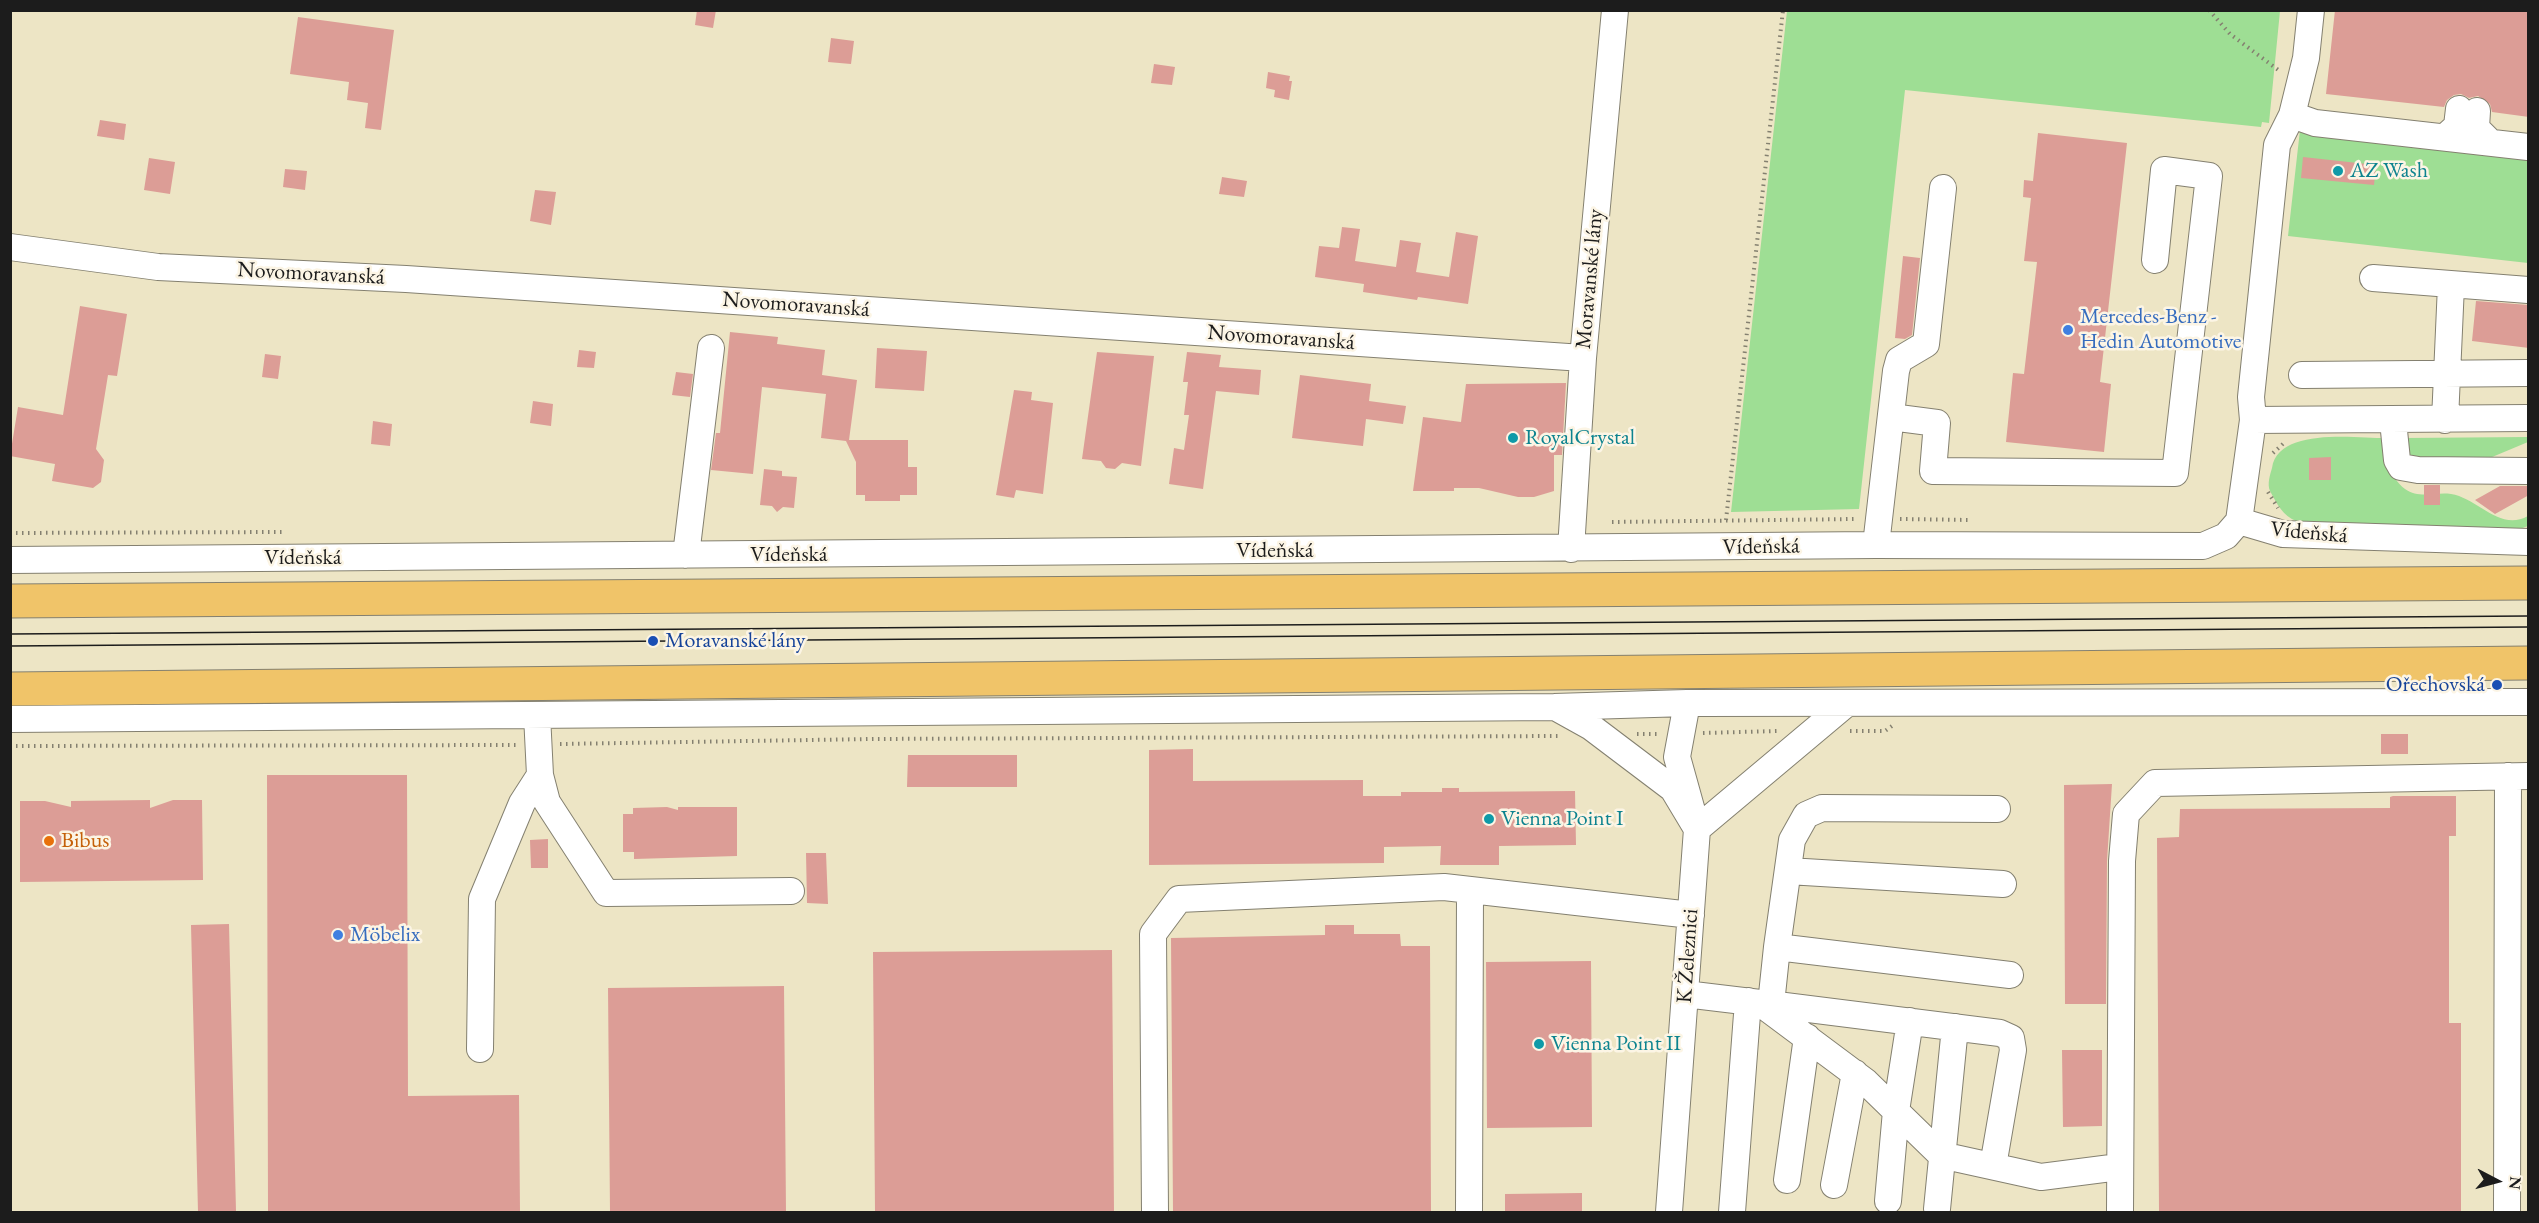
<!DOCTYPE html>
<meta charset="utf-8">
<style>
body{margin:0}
#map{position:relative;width:2539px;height:1223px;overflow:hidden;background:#ede5c5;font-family:"EB Garamond",serif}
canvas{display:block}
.frame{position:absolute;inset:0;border:12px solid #1c1c1c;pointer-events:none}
.north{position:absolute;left:2467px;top:1151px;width:60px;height:60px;-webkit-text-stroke:4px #fcf5e5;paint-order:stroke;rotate:96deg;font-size:16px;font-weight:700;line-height:24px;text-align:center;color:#1c1c1c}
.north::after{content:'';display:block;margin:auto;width:21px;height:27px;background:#1c1c1c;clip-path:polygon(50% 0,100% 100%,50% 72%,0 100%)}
</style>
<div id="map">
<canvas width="2539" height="1223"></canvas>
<div class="frame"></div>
<div class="north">N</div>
</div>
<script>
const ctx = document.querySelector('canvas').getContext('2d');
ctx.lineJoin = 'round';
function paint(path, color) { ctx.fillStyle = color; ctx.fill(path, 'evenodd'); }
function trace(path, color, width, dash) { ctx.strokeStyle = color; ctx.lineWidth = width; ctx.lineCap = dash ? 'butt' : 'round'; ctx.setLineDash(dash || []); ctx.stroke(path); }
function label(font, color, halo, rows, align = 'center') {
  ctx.font = font + ' "EB Garamond",serif'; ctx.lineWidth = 5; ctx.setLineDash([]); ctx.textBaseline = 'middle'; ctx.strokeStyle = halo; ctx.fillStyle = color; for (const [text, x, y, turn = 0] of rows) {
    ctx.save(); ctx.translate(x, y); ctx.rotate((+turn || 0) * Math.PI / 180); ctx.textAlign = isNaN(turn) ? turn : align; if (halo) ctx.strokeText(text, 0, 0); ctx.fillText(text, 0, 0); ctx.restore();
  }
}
const green = new Path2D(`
 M1787,11H2280L2269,123L2262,122L2261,127L1905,90L1859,509L1731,512Z
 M2300,130L2528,156V263L2288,236Z
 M2528,437V442L2485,460L2411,462L2404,438Z
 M2386,438C2387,457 2388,476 2405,489C2419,499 2435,492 2451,494C2478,498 2499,532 2528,516V526L2517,530H2498L2296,521C2283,516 2277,504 2270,491C2267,484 2270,475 2272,468C2278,427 2354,438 2386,438Z`);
const building = new Path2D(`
 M697,10H716L713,28L695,25Z
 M2335,10H2529V117L2492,112L2490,104L2478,96L2469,98L2461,94L2454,95L2447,100L2444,107L2326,94Z
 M298,17L394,30L381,130L365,128L368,103L347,100L349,82L290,74Z
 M831,38L854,41L851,64L828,62Z
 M1154,64L1175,67L1172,85L1151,83Z
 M1268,72L1290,76L1289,81H1292L1289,100L1274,97L1275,90L1266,88Z
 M100,120L126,124L124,140L97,136Z
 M2038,133L2127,143L2100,382L2111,384L2104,452L2006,442L2013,373L2024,374L2037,262L2024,261L2031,198L2023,197L2024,180L2033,181Z
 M2303,157L2376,165L2374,185L2301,178Z
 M149,158L175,162L170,194L144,190Z
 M285,169L307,171L305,190L283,187Z
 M1222,177L1247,181L1244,197L1219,194Z
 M535,190L556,192L551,225L530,221Z
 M1342,227L1360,229L1355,261L1396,267L1400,240L1421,243L1416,272L1449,277L1456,232L1478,236L1468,304L1418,297L1417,300L1363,292L1364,284L1315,277L1319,246L1339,248Z
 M1903,256L1920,258L1912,335L1905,339L1895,338Z
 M2476,301L2529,305V348L2472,341Z
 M80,306L127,314L117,376L108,375L96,449L104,460L101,482L93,488L52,481L55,464L10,456L18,407L63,415Z
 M730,332L778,337L777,344L825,350L822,375L857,380L849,440H908V467H917V495H900V501H865V495H856V462L846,441L821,438L826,394L762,387L753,474L711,470L716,433H720Z
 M877,348L927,351L924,391L875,388Z
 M579,350L596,352L594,368L577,367Z
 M1097,352L1154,356L1141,466L1122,463L1115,469L1106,468L1101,461L1082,459Z
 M1187,352L1221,355L1219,367L1261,370L1259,395L1216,391L1203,489L1169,484L1174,448L1184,450L1189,415H1184L1188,382H1183Z
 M265,354L281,356L278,379L262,377Z
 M676,372L693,374L690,397L672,395Z
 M1300,375L1371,384L1369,401L1406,406L1403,424L1366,419L1363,446L1292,438Z
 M1566,383L1562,455H1554V491L1534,497H1518L1479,488H1454V491H1413L1423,417L1461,422L1466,384Z
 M1014,390L1032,392L1031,400L1053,403L1043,494L1016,490L1014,498L996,495Z
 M533,401L553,404L551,426L530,423Z
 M373,421L392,424L390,446L371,444Z
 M2331,457V480H2309V458Z
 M764,469L782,471V476L797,477L794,508L783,507L777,512L772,506L760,505Z
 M2424,485H2440V505H2424Z
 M2500,486H2529V495L2495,514L2475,500Z
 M2381,734H2408V754H2381Z
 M1193,749V781L1363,780V796H1401V792H1442V788H1459V792L1575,791L1576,845L1499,846V865H1440L1441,846L1384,847V863L1149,865V750Z
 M908,755H1017V787H907Z
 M267,775H407L408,1096L519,1095L520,1212H268Z
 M2112,784L2107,861L2106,1004H2065L2064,785Z
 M2393,796H2456V836H2449V1023H2461V1212H2159L2157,838L2179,837L2180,809L2390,808V797Z
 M150,800V808L173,800H202L203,880L20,882V801H45L71,807V801Z
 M667,807L678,810V807H737V856L634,859V852H623V814H633V808Z
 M548,839V868H531L530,840Z
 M806,853H826L828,904L807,903Z
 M229,924L236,1211L198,1212L191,925Z
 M1325,925H1354V934H1400L1401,946H1430L1431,1212H1173L1171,938L1325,935Z
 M1112,950L1114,1212H875L873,952Z
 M1591,961L1592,1127L1487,1128L1486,962Z
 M784,986L786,1212H610L608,988Z
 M2062,1050H2102V1126L2063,1127Z
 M1582,1193V1212H1505V1194Z`);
const path = new Path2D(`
 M2209,10L2230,34L2281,72
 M2273,453L2285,442
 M2268,492L2278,508
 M1900,519L1970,520
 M1726,520L1783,10
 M1612,522L1856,519
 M10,533L284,532
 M1850,731H1885L1892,726
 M1703,733L1777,731
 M1637,734H1660
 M560,744L872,739L1558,736
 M10,746L517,745`);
const minor = new Path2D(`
 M2477,111L2476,128L2490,142
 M2292,115L2306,58L2311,10
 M2445,137L2457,126L2459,109
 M10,247L158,267L406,279L1583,358
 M2373,278L2528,290
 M2302,375L2528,373
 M1891,417L1937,423L1933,471L2175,473L2209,176L2164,170L2155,260
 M2253,420L2528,418
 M2445,420L2451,285
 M2393,421L2397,460L2401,467L2418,470L2528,471
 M2239,521L2253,420L2251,397L2277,145L2292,115L2315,123L2528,147
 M2239,521L2283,534L2528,542
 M1876,545L1896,371L1899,360L1926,344L1943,188
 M1571,549L1583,358L1615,10
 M686,555L711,348
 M10,560L1876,545L2203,546L2226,536L2239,521
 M1555,707L1591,727L1673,789L1697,829L1846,704
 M537,715L540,775L547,802L606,893L791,891
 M10,719L1554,707L1687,703L2528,702
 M1788,871L2003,884
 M1777,947L1792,840L1806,815L1822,808L1997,809
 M1685,994L1760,1003L1866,1082L1941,1155L2041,1177L2119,1167
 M1761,1003L2000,1033L2011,1038L2013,1050L1993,1166
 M1771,1004L1777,947L2010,975
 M480,1049L482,899L522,803L540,775
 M1787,1180L1807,1037
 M1834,1185L1855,1073
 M1888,1201L1896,1111L1910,1021
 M1937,1209L1955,1027
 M1155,1212L1153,934L1179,899L1444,887L1691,915
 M1469,1212L1470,890
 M1669,1212L1697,829L1677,757L1687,703
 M1732,1212L1748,1001
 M2120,1212L2122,861L2126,814L2155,783L2528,776
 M2507,1212L2508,776`);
const highway = new Path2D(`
 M10,601L2528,583
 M10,689L2528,663`);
const tram = new Path2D(`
 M10,634L2528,616
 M10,646L2528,627`);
const markers = [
 [2338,171,6,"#0f9aa8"],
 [2068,330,6,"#3f7fe0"],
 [1513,438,6,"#0f9aa8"],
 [653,641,6,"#1a4fb4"],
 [2497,685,6,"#1a4fb4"],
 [1489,819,6,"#0f9aa8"],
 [49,841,6,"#e8710a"],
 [338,935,6,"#3f7fe0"],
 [1539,1044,6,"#0f9aa8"]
];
const cultureNames = [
 ["AZ Wash",2350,171],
 ["RoyalCrystal",1525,438],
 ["Vienna Point I",1501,819],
 ["Vienna Point II",1551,1044]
];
const streetNames = [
 ["Novomoravanská",311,274,3],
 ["Moravanské lány",1590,279,-85],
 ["Novomoravanská",796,305,4],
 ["Novomoravanská",1281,338,4],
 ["Vídeňská",2309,533,5],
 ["Vídeňská",1761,547,-1],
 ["Vídeňská",1275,551],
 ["Vídeňská",789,555],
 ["Vídeňská",303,558],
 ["K Železnici",1688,956,-86]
];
const shopNames = [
 ["Mercedes-Benz -",2080,317],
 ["Hedin Automotive",2080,342],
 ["Möbelix",350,935]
];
const transitNames = [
 ["Moravanské lány",665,641],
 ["Ořechovská",2485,685,"right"]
];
const foodNames = [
 ["Bibus",61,841]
];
paint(green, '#9ede94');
paint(building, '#dc9d96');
trace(minor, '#848070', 28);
trace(highway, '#848070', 35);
trace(path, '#848070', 4, [1.5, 4.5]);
trace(minor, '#fff', 26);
trace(highway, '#f0c469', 33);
trace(tram, '#1c1c1c', 1.5);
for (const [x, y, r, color] of markers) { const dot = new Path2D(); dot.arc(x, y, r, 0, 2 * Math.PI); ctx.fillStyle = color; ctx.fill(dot); trace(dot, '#fcf5e5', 2); }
label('22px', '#0d838f', '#fcf5e5', cultureNames, 'left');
label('22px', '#1c1c1c', '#fcf5e5', streetNames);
label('22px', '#366cbe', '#fcf5e5', shopNames, 'left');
label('22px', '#164399', '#fcf5e5', transitNames, 'left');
label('22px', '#c56008', '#fcf5e5', foodNames, 'left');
</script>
